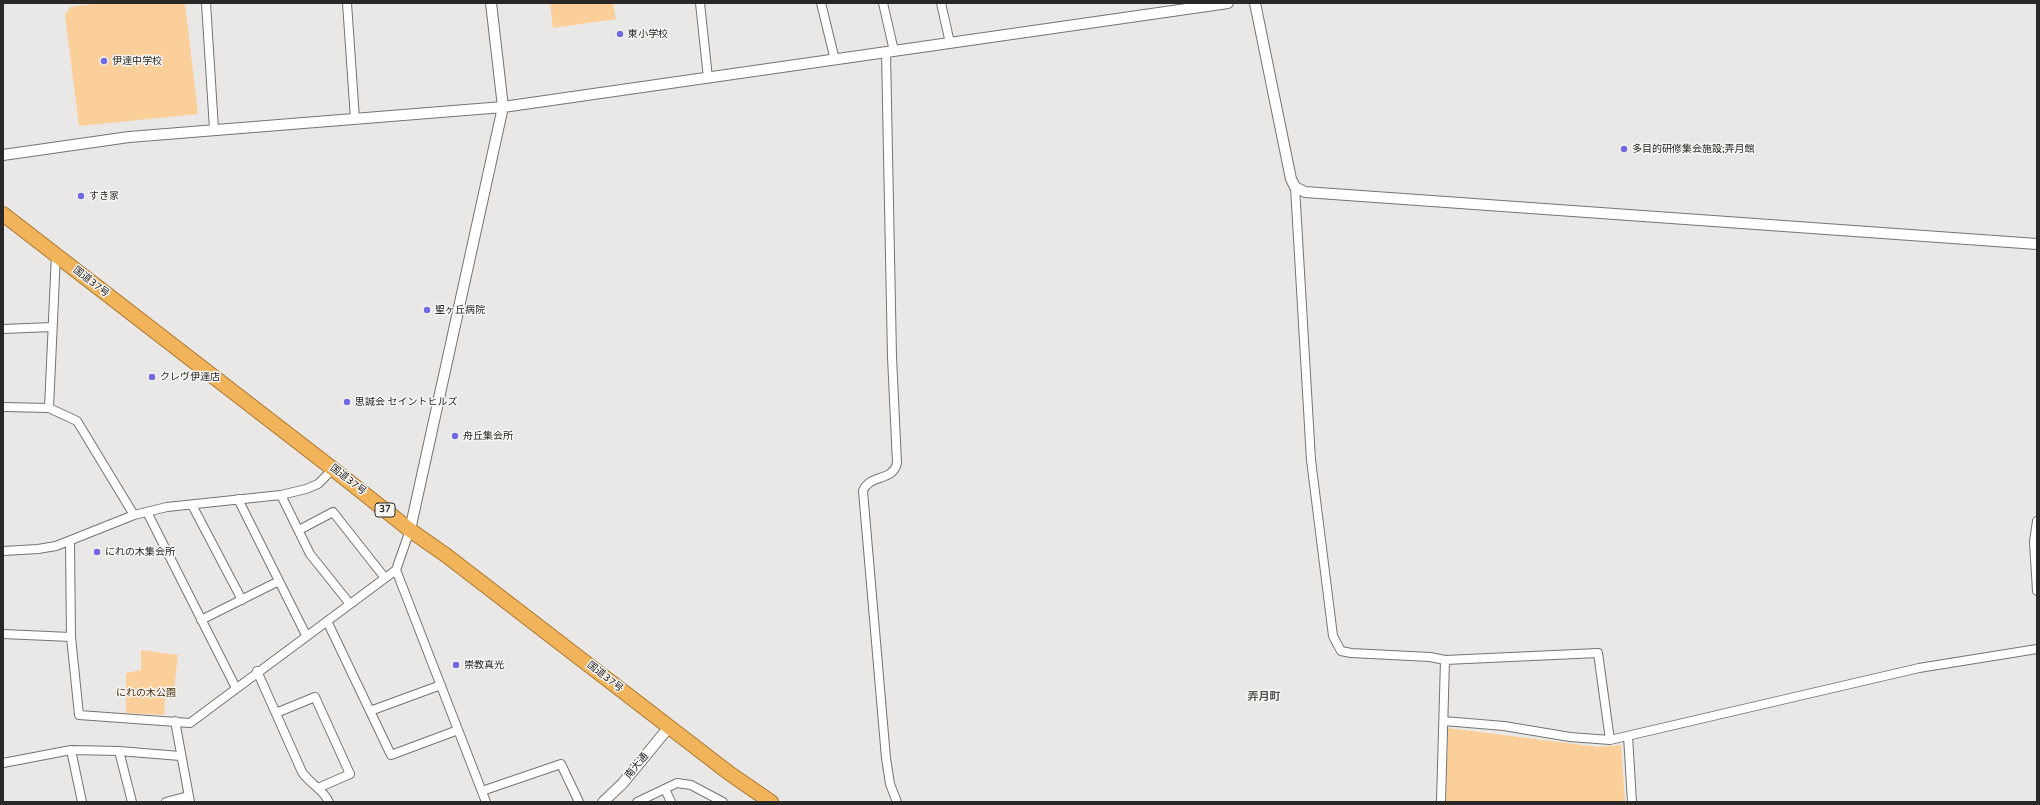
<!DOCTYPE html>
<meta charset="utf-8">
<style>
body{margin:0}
#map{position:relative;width:2040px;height:805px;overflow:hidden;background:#eae8e6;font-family:"Varela Round",sans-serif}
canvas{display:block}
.frame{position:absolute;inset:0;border:4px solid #292827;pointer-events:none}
</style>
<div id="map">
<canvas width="2040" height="805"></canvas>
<div class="frame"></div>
</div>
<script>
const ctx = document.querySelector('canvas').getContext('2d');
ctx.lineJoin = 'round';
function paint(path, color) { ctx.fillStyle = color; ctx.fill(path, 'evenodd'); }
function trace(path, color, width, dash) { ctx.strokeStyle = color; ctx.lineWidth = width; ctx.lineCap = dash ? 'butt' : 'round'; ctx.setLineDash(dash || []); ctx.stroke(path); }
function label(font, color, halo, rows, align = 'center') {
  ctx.font = font + ' "Varela Round","Noto Sans JP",sans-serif'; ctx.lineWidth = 3; ctx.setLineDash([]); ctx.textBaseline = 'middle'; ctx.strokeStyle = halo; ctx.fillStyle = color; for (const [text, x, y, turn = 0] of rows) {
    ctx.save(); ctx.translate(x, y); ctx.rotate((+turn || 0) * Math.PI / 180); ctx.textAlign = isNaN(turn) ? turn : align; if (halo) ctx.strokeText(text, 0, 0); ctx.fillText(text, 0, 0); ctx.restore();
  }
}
const green = new Path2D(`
 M99,3H185L198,114L79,126L65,15L70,7Z
 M550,3H613L616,19L553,28Z
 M141,650L178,655L174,690L166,689L164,715L126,713V673L141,670Z
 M1448,728L1598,747L1621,745L1625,802H1446Z`);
const minor = new Path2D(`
 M206,3L214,129
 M347,3L355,119
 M700,3L708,78
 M821,3L835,60
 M883,3L894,51
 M941,3L950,43
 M886,52L892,357L897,463C893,482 869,474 863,491L886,758L890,784L897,802
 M1295,187L1311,460L1333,636L1341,651L1351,653L1430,657L1445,660L1598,653L1610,740
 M3,329L52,327
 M3,407L49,408L77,421L134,515
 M49,408L56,254
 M281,495L310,554L350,604
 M238,499L306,635
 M192,505L242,600
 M147,512L236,688
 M2037,521L2034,542L2037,591
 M299,530L333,512L385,578
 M70,542L71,637L79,715L190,723L396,570L410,530
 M3,551L38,549L56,546L134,515L167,507L281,495L306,489L318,484L333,469
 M396,570L486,802
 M201,620L279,581
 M327,621L391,755L458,730
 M3,634L71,637
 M257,671L302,772C310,784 323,789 329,802
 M370,711L441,685
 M276,713L315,697L350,774L318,788
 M175,721L190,802
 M1444,721L1504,726L1570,737L1610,740L1919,668L2037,649
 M1628,736L1632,802
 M3,763L71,750
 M665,789L671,802
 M482,791L561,764L579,802
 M82,802L71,750L119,751
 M132,802L119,751L180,756
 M166,802L188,796
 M637,802L677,783L691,785L723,802
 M1441,802L1445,660`);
const tertiary = new Path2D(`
 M1255,3L1291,179L1295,187L1305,192L2037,244
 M3,155L129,137L503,107L1228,3
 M410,530L503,107L491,3
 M603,802L623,783L669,727`);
const trunk = new Path2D(`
 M3,214L333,469L410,530L447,556L729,773L771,802`);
const markers = [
 [620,34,4,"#6f69e3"],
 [104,61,4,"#6f69e3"],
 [1624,149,4,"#6f69e3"],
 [81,196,4,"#6f69e3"],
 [427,310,4,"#6f69e3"],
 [152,377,4,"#6f69e3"],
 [347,402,4,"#6f69e3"],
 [455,436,4,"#6f69e3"],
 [97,552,4,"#6f69e3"],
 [456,665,4,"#6f69e3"]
];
const shields = [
 [385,510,20]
];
const shieldNames = [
 ["37",385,510]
];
const poiNames = [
 ["東小学校",628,34],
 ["伊達中学校",112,61],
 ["多目的研修集会施設;弄月館",1632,149],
 ["すき家",89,196],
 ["聖ヶ丘病院",435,310],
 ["クレヴ伊達店",160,377],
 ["思誠会 セイントヒルズ",355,402],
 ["舟丘集会所",463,436],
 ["にれの木集会所",105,552],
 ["崇教真光",464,665]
];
const streetNames = [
 ["国道37号",91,282,38],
 ["国道37号",348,480,38],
 ["国道37号",605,677,38],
 ["南大通",637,766,-50]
];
const parkNames = [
 ["にれの木公園",146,693]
];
const neighbourhoodNames = [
 ["弄月町",1264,697]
];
paint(green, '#fbcf99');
trace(minor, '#767472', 10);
trace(tertiary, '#767472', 12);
trace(trunk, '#a9772e', 16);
trace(minor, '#fff', 8);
trace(tertiary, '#fff', 10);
trace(trunk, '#f2b45b', 14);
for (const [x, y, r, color] of markers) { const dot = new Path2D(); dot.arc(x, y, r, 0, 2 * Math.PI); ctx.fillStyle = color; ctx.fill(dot); trace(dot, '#f8f6f3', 1.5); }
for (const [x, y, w] of shields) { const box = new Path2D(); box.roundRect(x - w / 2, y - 7, w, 14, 3); ctx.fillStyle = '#f8f6f3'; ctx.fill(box); trace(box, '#292827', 1); }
label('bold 9px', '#292827', null, shieldNames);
label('10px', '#292827', '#f8f6f3', poiNames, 'left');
label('10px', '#292827', '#f8f6f3', streetNames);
label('10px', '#462c05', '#f8f6f3', parkNames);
label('bold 11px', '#585654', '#f8f6f3', neighbourhoodNames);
</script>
